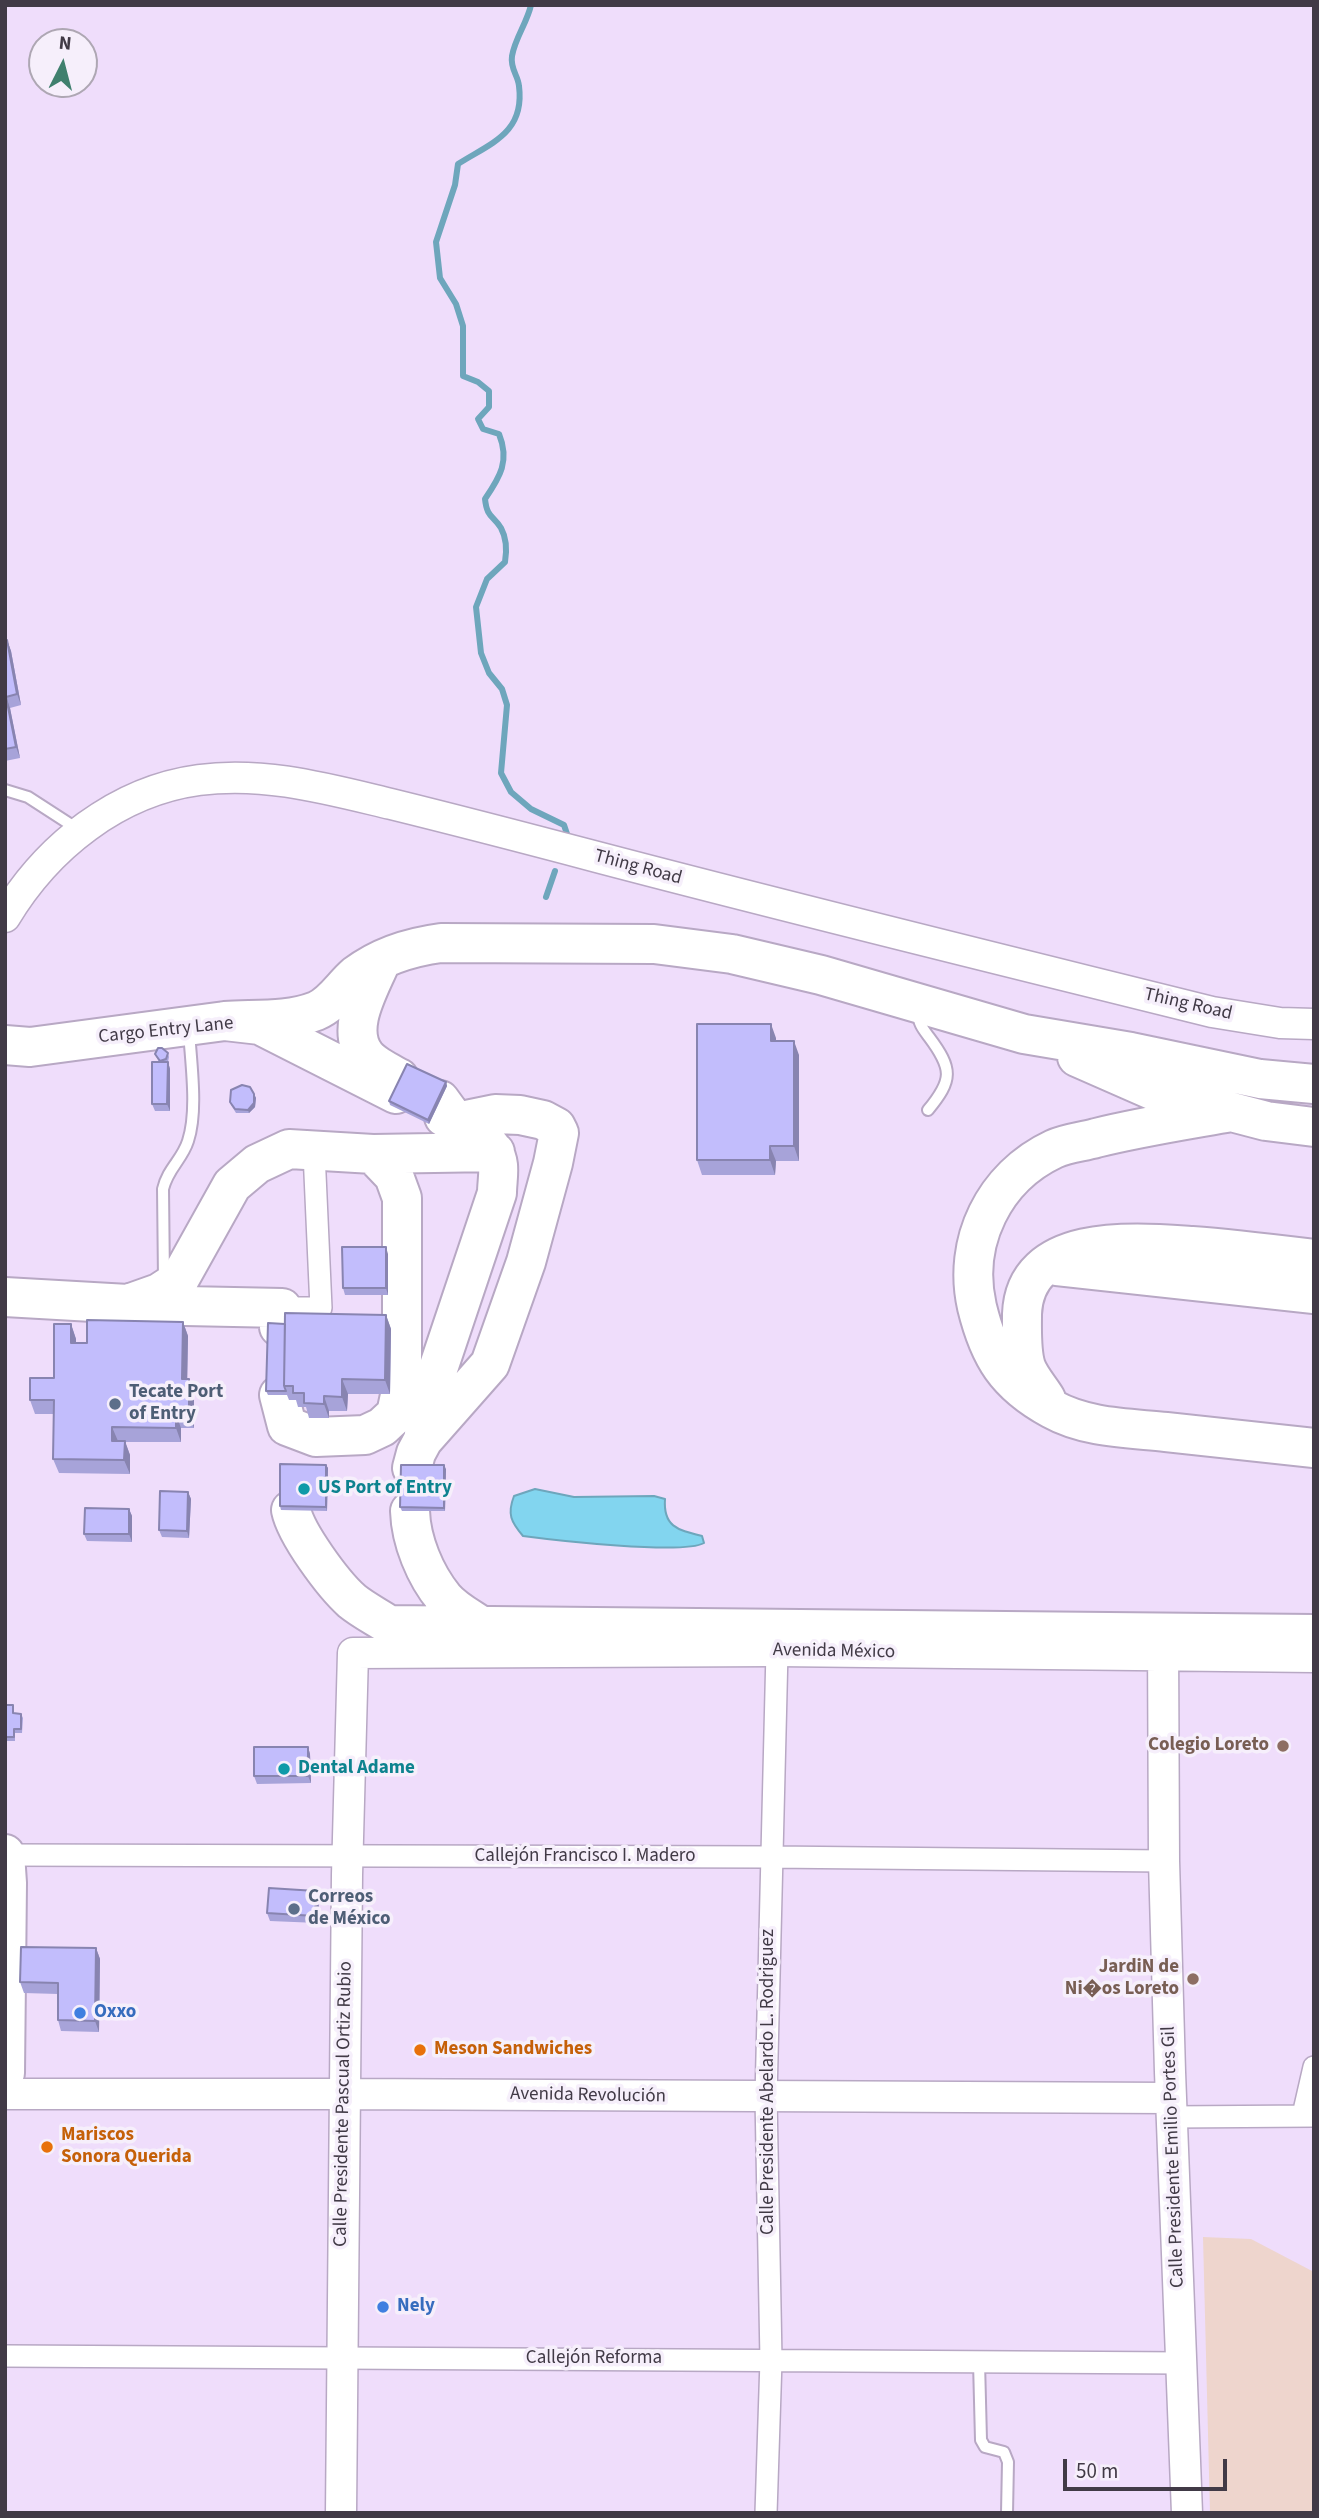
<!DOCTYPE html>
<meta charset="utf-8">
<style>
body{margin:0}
#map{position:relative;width:1319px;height:2518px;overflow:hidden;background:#efddfb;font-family:"Source Sans 3",sans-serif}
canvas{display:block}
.frame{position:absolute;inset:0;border:7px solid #413a46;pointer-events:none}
.north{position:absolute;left:28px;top:28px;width:70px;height:70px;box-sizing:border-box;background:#f6effb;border:2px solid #aea7b3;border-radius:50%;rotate:6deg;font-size:19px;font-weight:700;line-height:28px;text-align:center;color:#413a46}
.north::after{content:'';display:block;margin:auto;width:24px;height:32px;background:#40806e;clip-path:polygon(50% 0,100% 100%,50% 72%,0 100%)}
.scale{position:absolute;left:1063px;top:2459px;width:164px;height:32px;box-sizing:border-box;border:4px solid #413a46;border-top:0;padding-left:9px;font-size:21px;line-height:24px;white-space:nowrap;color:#413a46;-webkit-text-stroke:5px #f6effb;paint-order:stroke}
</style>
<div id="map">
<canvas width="1319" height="2518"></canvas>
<div class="frame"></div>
<div class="north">N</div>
<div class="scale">50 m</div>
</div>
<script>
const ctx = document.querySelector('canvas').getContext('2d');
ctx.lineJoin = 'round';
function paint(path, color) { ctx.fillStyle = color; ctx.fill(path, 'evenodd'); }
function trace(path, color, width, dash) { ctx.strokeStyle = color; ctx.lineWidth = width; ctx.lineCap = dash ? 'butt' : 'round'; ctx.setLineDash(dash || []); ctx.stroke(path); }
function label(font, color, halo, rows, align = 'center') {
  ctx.font = font + ' "Source Sans 3",sans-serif'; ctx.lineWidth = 7; ctx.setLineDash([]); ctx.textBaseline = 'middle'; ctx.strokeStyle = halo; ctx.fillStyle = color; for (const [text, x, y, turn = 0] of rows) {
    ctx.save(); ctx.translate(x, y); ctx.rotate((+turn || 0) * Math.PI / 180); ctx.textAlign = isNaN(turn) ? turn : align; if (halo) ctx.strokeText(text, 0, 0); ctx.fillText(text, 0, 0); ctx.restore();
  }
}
const medical = new Path2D(`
 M1203,2237L1251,2239L1314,2272V2513H1210Z`);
const water = new Path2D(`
 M535,1489L574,1497L654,1496L665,1499C663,1527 678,1530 702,1536L704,1543C683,1555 553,1540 523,1536C511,1522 507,1514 514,1496Z`);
const stream = new Path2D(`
 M531,5C527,23 515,38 512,56C510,69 518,75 519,86C525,133 491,143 458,164L455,185L436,242L440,278L456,304L463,326V376L478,382L489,391V407L478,419L483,429L499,434C510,461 500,477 485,499C487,518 493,515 501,528C507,539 507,550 505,562L487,579L476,607L481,653L489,673L502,689L507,705L501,773L511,792L531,809L564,825L567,834
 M546,897L555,871`);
const lane = new Path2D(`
 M5,790L28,797L79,830
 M918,1012C918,1023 923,1029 929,1037C953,1069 953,1080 928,1110
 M164,1280L163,1189C168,1168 182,1160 188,1141C198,1111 191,1064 189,1031
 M979,2362L981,2440L985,2447L1004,2452L1008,2462L1007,2513`);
const street = new Path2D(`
 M282,1308H321L314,1152
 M5,1855L771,1857L1164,1861
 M1303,2115L1314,2067
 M1171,2117L1314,2116
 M5,2356L1183,2363
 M766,2513L771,2360L766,2097L777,1651`);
const secondary = new Path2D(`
 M5,917C47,847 117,791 199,780C264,771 328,789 391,804C460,821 529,839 597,857C802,911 1007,961 1212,1012L1280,1023L1314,1024
 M1163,1639L1164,1861L1170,2072L1187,2513
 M5,2094H344L1170,2098
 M341,2513L347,1875L353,1653L777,1651L1314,1657`);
const highway = new Path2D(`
 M381,961C370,988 344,1029 366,1056C373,1065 388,1072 399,1078
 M225,1021C254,1019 288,1022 316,1011C333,1004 342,987 356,975C381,956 411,947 441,943L654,944L732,954L821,975L1024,1034L1131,1052L1260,1079L1314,1084
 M5,1045L30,1047L225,1021L260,1025L396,1094
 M1077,1057L1159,1093L1266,1121L1314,1127
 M1231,1112C1186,1120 1140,1127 1096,1138C1082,1142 1067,1143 1054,1149C994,1177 962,1242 977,1307C989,1356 1006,1384 1052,1409C1086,1428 1128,1428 1166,1432C1215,1437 1264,1443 1314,1448
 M373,1154L495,1152
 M1057,1266L1314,1294
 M5,1297L128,1304L159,1293L179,1280L232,1185L257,1164L289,1149L373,1154L394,1176L402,1198V1386L396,1414L382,1427L365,1435L316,1437L287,1426L279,1395
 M137,1305L282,1308L279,1327
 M1046,1399C1040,1389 1030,1378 1026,1367C1021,1352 1022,1331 1022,1314C1025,1232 1135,1242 1192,1246C1233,1249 1273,1254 1314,1259
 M423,1440L433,1384L497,1193C497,1184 499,1174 498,1165C495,1139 465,1127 444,1117
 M412,1468L416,1453L423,1440L490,1364L526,1262L553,1163L559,1133L556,1127L543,1120L520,1115L495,1114L456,1122L440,1100
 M291,1510C296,1534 333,1584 352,1601C363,1610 377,1617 389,1625L1314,1634
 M410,1511C411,1541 425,1575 444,1598C453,1609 468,1617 480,1625
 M5,1854L7,1883L5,2073`);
const wall = new Path2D(`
 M5,640H7L11,651L21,705L10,708L20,758L5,761Z
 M776,1038V1041L799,1055V1161H776L775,1175H702L697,1160Z
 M168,1053L169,1057L168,1062L170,1069V1111H155L152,1104L159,1062L155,1054Z
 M446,1082L447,1086L429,1124L390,1105L389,1101Z
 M254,1094L256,1098L255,1107L249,1113H236L231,1105L230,1102Z
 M388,1254V1295H345L343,1288Z
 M386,1315L391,1329L390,1394H348L347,1411H329V1418H309L306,1407H298L296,1400H289L287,1395H268L266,1391L285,1324Z
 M183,1322L188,1336L187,1379L194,1393V1428H181V1442H125L130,1455V1474L59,1473L53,1459L54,1414H35L30,1400L54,1378L71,1324L76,1339V1343H87Z
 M326,1465L328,1468L327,1511L281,1510L280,1506Z
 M446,1469L445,1511H402L400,1507Z
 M188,1492L191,1499L189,1538L162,1537L159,1530Z
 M129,1509L132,1516V1542L87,1541L84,1534Z
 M5,1705L14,1708V1714H21L23,1718L22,1733H15V1741H5Z
 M308,1747L310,1754L311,1783L257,1784L254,1776Z
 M316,1891L319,1898L318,1923L270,1921L267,1913Z
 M96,1948L100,1959L99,2032L61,2031L58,2020V1994L24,1993L20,1982Z`);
const shadedWall = new Path2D(`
 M7,640L11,651L21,705L17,694Z
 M6,697L10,708L20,758L16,747Z
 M771,1024L776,1038V1055L771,1041Z
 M794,1041L799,1055V1161L794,1146Z
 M168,1062L170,1069V1111L167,1104Z
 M446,1082L447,1086L429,1124L428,1120Z
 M254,1094L256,1098L255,1107L249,1113L248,1110Z
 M770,1146L776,1161L775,1175L770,1160Z
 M386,1247L388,1254V1295L386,1288Z
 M386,1315L391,1329L390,1394L385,1380Z
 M183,1322L188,1336L187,1393L182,1379Z
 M71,1324L76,1339V1357L71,1343Z
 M189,1379L194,1393V1428L189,1414Z
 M342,1379L348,1394L347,1411L342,1397Z
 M324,1396L329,1411V1418L324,1404Z
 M176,1414L181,1428V1442L176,1428Z
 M112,1427L118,1441H112Z
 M125,1441L130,1455V1474L124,1460Z
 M326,1465L328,1468L327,1511L326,1507Z
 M444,1465L446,1469L445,1511L444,1508Z
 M188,1492L191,1499L189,1538L187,1531Z
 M129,1509L132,1516V1542L129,1534Z
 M308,1747L310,1754L311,1783L308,1776Z
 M316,1891L319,1898L318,1923L315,1916Z
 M96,1948L100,1959L99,2032L95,2021Z`);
const building = new Path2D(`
 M5,640H7L17,694L6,697L16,747L5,749Z
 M697,1024H771V1041H794V1146H770V1160H697Z
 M158,1048H162L168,1053L166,1059L160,1061L155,1054Z
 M152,1062H168L167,1104H152Z
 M407,1064L446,1082L428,1120L389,1101Z
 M242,1085L250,1087L254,1094V1103L248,1110L235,1109L230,1102L231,1090Z
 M342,1247H386V1288H343Z
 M285,1313L386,1315L385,1380L342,1379V1397L324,1396V1404L304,1403V1393H293V1386H284Z
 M87,1320L183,1322L182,1379H189V1414H176V1428L112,1427V1441H125L124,1460L53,1459L54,1400H30V1378H54V1324H71V1343H87Z
 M268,1323L285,1324L284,1386L286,1391H266Z
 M280,1464L326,1465V1507L280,1506Z
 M401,1465H444V1508L400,1507Z
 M160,1491L188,1492L187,1531L159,1530Z
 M85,1508L129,1509V1534H84Z
 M5,1705H13V1713L21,1714V1729H14V1737H5Z
 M254,1747H308V1776H254Z
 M269,1888L316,1891L315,1916L267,1913Z
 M21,1947L96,1948L95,2021L58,2020V1983L20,1982Z`);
const markers = [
 [115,1404,7,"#5c6f8a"],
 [304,1489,7,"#0f9aa8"],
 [1283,1746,7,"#8d6e63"],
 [284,1769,7,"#0f9aa8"],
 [294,1909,7,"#5c6f8a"],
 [1193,1979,7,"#8d6e63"],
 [80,2013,7,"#3f7fe0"],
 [420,2050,7,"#e8710a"],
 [47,2147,7,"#e8710a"],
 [383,2307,7,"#3f7fe0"]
];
const streetNames = [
 ["Thing Road",638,868,15],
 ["Thing Road",1188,1005,13],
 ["Cargo Entry Lane",166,1031,-6],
 ["Avenida México",834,1652,1],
 ["Callejón Francisco I. Madero",585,1857],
 ["Calle Presidente Abelardo L. Rodriguez",769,2082,-90],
 ["Avenida Revolución",588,2096,1],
 ["Calle Presidente Pascual Ortiz Rubio",344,2104,-89],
 ["Calle Presidente Emilio Portes Gil",1174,2157,-92],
 ["Callejón Reforma",594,2359]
];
const serviceNames = [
 ["Tecate Port",129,1393],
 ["of Entry",129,1415],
 ["Correos",308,1898],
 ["de México",308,1920]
];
const cultureNames = [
 ["US Port of Entry",318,1489],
 ["Dental Adame",298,1769]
];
const educationNames = [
 ["Colegio Loreto",1269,1746],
 ["JardiN de",1179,1968],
 ["Ni�os Loreto",1179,1990]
];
const shopNames = [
 ["Oxxo",94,2013],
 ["Nely",397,2307]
];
const foodNames = [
 ["Meson Sandwiches",434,2050],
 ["Mariscos",61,2136],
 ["Sonora Querida",61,2158]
];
paint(medical, '#eed5cd');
paint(water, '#82d5ef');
trace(water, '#6ea6bc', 2);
trace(stream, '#6ea6bc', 6);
trace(lane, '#b8a8c4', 14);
trace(street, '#b8a8c4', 24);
trace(secondary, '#b8a8c4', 33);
trace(highway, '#b8a8c4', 42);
trace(lane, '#fff', 10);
trace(street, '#fff', 21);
trace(secondary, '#fff', 30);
trace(highway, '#fff', 38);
paint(wall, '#a7a3d9');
paint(shadedWall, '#8884b0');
paint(building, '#c2bdfc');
trace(building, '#8884b0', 2);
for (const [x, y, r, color] of markers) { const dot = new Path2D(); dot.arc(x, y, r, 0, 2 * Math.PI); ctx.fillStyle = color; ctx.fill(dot); trace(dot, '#f6effb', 2.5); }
label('19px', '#413a46', '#f6effb', streetNames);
label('bold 19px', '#4e5e75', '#f6effb', serviceNames, 'left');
label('bold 19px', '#0d838f', '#f6effb', cultureNames, 'left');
label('bold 19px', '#785e54', '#f6effb', educationNames, 'right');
label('bold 19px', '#366cbe', '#f6effb', shopNames, 'left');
label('bold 19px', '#c56008', '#f6effb', foodNames, 'left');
</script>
